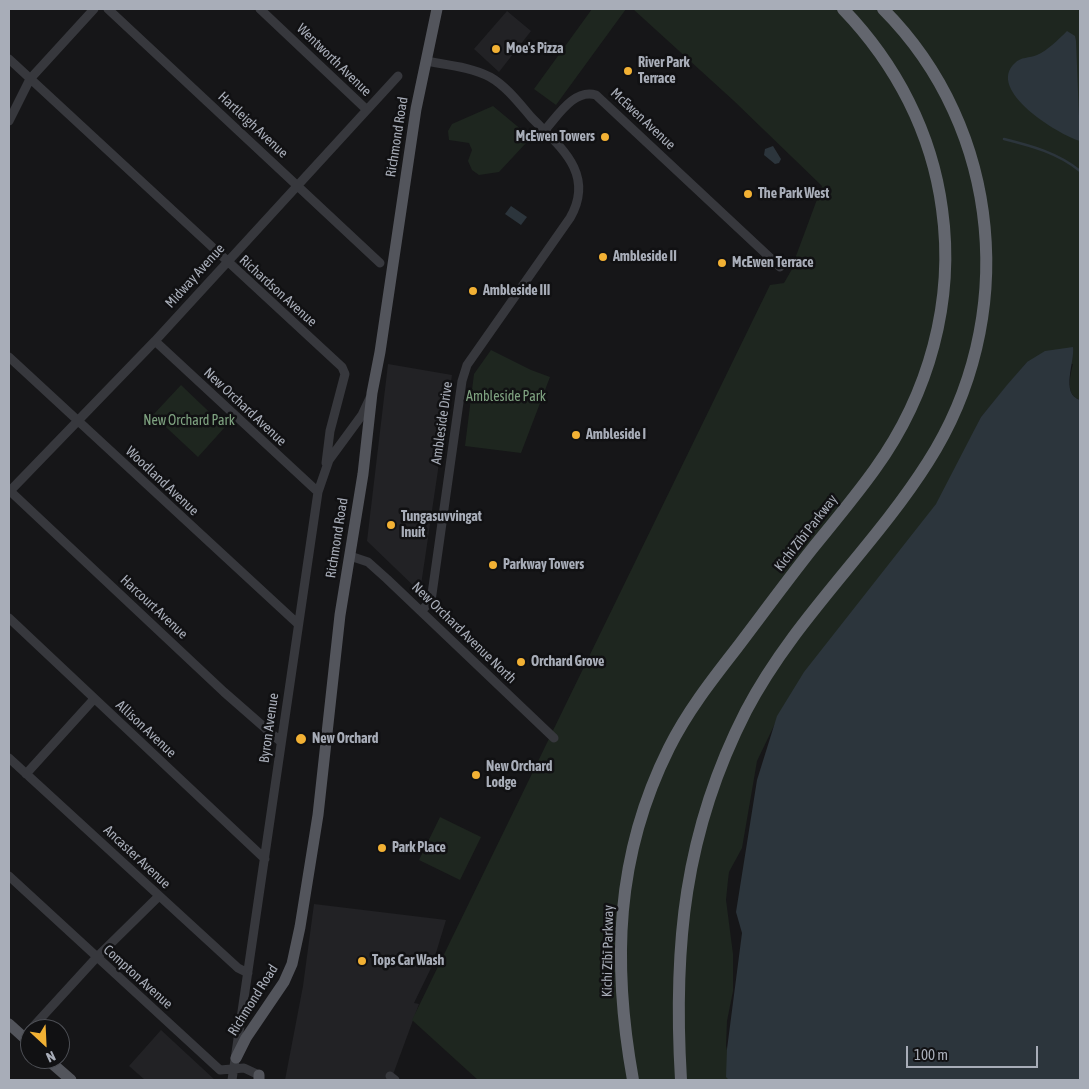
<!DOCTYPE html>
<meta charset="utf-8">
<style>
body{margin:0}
#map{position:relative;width:1089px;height:1089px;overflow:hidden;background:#161618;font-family:"Asap Condensed",sans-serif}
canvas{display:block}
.frame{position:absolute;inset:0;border:10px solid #a8adb8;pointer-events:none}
.north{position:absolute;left:20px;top:1019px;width:50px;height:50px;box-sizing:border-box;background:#111113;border:1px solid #4d4f55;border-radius:50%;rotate:155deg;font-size:14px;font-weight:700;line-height:20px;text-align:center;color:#a8adb8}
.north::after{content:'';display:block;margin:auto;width:18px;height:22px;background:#f2b134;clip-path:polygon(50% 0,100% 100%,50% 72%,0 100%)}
.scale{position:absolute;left:906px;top:1046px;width:132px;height:22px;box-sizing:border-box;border:2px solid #a8adb8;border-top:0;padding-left:6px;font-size:15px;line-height:18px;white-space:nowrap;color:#a8adb8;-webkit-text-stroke:4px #111113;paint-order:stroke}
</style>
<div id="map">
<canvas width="1089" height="1089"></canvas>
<div class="frame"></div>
<div class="north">N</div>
<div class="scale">100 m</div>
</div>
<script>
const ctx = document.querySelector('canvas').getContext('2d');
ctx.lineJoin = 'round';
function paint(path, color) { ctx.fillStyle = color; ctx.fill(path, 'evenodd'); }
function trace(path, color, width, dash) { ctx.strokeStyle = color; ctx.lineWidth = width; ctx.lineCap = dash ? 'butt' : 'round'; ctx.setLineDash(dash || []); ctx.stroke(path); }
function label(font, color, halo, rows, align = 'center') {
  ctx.font = font + ' "Asap Condensed",sans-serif'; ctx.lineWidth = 5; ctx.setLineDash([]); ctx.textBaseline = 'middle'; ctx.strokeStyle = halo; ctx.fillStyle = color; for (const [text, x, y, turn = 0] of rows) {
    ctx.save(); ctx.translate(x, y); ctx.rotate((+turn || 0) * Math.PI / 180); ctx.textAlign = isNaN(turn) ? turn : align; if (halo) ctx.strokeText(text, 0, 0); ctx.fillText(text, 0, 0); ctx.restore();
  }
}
const built = new Path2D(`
 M507,11L531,31L499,72L474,49Z
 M388,364L452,375L420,592L367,541Z
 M314,904L446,920L432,966L414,1003L419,1004L391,1080H285L303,986Z
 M161,1030L215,1080H145L129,1066Z`);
const green = new Path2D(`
 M592,9H626L556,105L534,89Z
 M633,9H1080V400C1065,395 1070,376 1073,364L1027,362L981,417L947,490L782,709L757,761L742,848L729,872L728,880L726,900L733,954V991L727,1021L726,1046L734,1080H478L412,1020L770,285L784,283L795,264L796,256L822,186L734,101Z
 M493,106L523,131L526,143L499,172L479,175L472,170L468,161L472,150L469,143L449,140L448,131L452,124Z
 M491,350L531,370L550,377L521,453L465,446L474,374Z
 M181,385L225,427L198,457L153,415Z
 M440,817L481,837L460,880L419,860Z`);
const water = new Path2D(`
 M1067,31L1075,36L1076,41L1080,141C1059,135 985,90 1015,63C1020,57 1030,58 1037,55C1048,50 1058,40 1067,31Z
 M773,146L781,159L779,163L775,164L764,155L765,149Z
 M511,206L527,217L521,225L505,214Z
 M1073,347C1075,362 1060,394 1080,400V1080H729L726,1077L727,1049L742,933L736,912L757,780L777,716L804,672L936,504L981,417L1007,385L1027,362L1045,351Z`);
const stream = new Path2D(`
 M1004,139C1032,146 1058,153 1080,171`);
const minor = new Path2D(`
 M108,9L380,263
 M260,9L367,110
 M9,59L342,367L345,374L330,431L326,463
 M9,121L30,79L94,9
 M544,131C557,117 574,88 596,95L780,267
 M155,341L318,492
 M9,357L298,624
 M10,491L224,692L280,741
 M9,492L155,341L398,76
 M350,556L368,562L387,579L554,738
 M421,611L431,601L462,381L467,365L570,218C596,173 559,146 531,117C519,103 506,86 490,77C471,67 447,65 426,61
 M9,618L265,859
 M9,758L238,968L248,973
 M26,774L94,699
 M9,876L220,1070L244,1068L259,1075
 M31,1029L96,958L159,896
 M390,1076L395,1080
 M232,1080L318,492L329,460L362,415L370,398`);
const major = new Path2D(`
 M9,1024L30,1043
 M236,1058L246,1038L284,982L292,964L300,927L318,815L340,615L363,474L372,393L380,352L416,109L437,9
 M47,1059L71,1080
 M259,1080V1075`);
const highway = new Path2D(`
 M633,1080C612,964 615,856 669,748C687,712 711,681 736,649C761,616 786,582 812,549C833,523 855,497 875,469C929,394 955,301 942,209C932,133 896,64 843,9
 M681,1080C673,947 684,832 746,711C794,619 873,549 928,462C1019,320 1003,129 883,9`);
const markers = [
 [496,49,5,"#f2b134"],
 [628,71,5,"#f2b134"],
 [605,137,5,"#f2b134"],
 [748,194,5,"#f2b134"],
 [603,257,5,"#f2b134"],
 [722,263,5,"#f2b134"],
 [473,291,5,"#f2b134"],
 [576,435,5,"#f2b134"],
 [391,525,5,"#f2b134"],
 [493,565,5,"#f2b134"],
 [521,662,5,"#f2b134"],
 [301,739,6,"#f2b134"],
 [476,775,5,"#f2b134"],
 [382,848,5,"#f2b134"],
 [362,961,5,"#f2b134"]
];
const poiNames = [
 ["Moe's Pizza",506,49],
 ["River Park",638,63],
 ["Terrace",638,79],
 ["McEwen Towers",595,137,"right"],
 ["The Park West",758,194],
 ["Ambleside II",613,257],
 ["McEwen Terrace",732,263],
 ["Ambleside III",483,291],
 ["Ambleside I",586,435],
 ["Tungasuvvingat",401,517],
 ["Inuit",401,533],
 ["Parkway Towers",503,565],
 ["Orchard Grove",531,662],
 ["New Orchard",312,739],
 ["New Orchard",486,767],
 ["Lodge",486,783],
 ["Park Place",392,848],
 ["Tops Car Wash",372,961]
];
const streetNames = [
 ["Wentworth Avenue",334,60,44],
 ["McEwen Avenue",643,119,43],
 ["Hartleigh Avenue",253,125,43],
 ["Richmond Road",397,137,-81],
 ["Midway Avenue",195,276,-48],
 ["Richardson Avenue",278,291,42],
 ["New Orchard Avenue",245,407,43],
 ["Ambleside Drive",442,423,-82],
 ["Woodland Avenue",162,481,43],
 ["Kichi Zībī Parkway",806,533,-52],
 ["Richmond Road",337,538,-81],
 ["Harcourt Avenue",154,607,43],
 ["New Orchard Avenue North",464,633,44],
 ["Byron Avenue",269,728,-82],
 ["Allison Avenue",146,729,43],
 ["Ancaster Avenue",137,857,43],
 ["Kichi Zībī Parkway",608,951,-89],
 ["Compton Avenue",138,977,42],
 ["Richmond Road",253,1000,-58]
];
const parkNames = [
 ["Ambleside Park",506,397],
 ["New Orchard Park",189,421]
];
paint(built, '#222225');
paint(green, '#1e261f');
paint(water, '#2c353c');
trace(stream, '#2c353c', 2.5);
trace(minor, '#37383d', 9);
trace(major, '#53555c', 11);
trace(highway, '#63666e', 12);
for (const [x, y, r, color] of markers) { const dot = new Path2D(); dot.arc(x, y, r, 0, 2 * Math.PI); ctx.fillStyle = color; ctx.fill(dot); trace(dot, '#111113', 2); }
label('bold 14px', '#a8adb8', '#111113', poiNames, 'left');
label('14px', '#a8adb8', '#111113', streetNames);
label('14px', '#7fa381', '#111113', parkNames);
</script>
